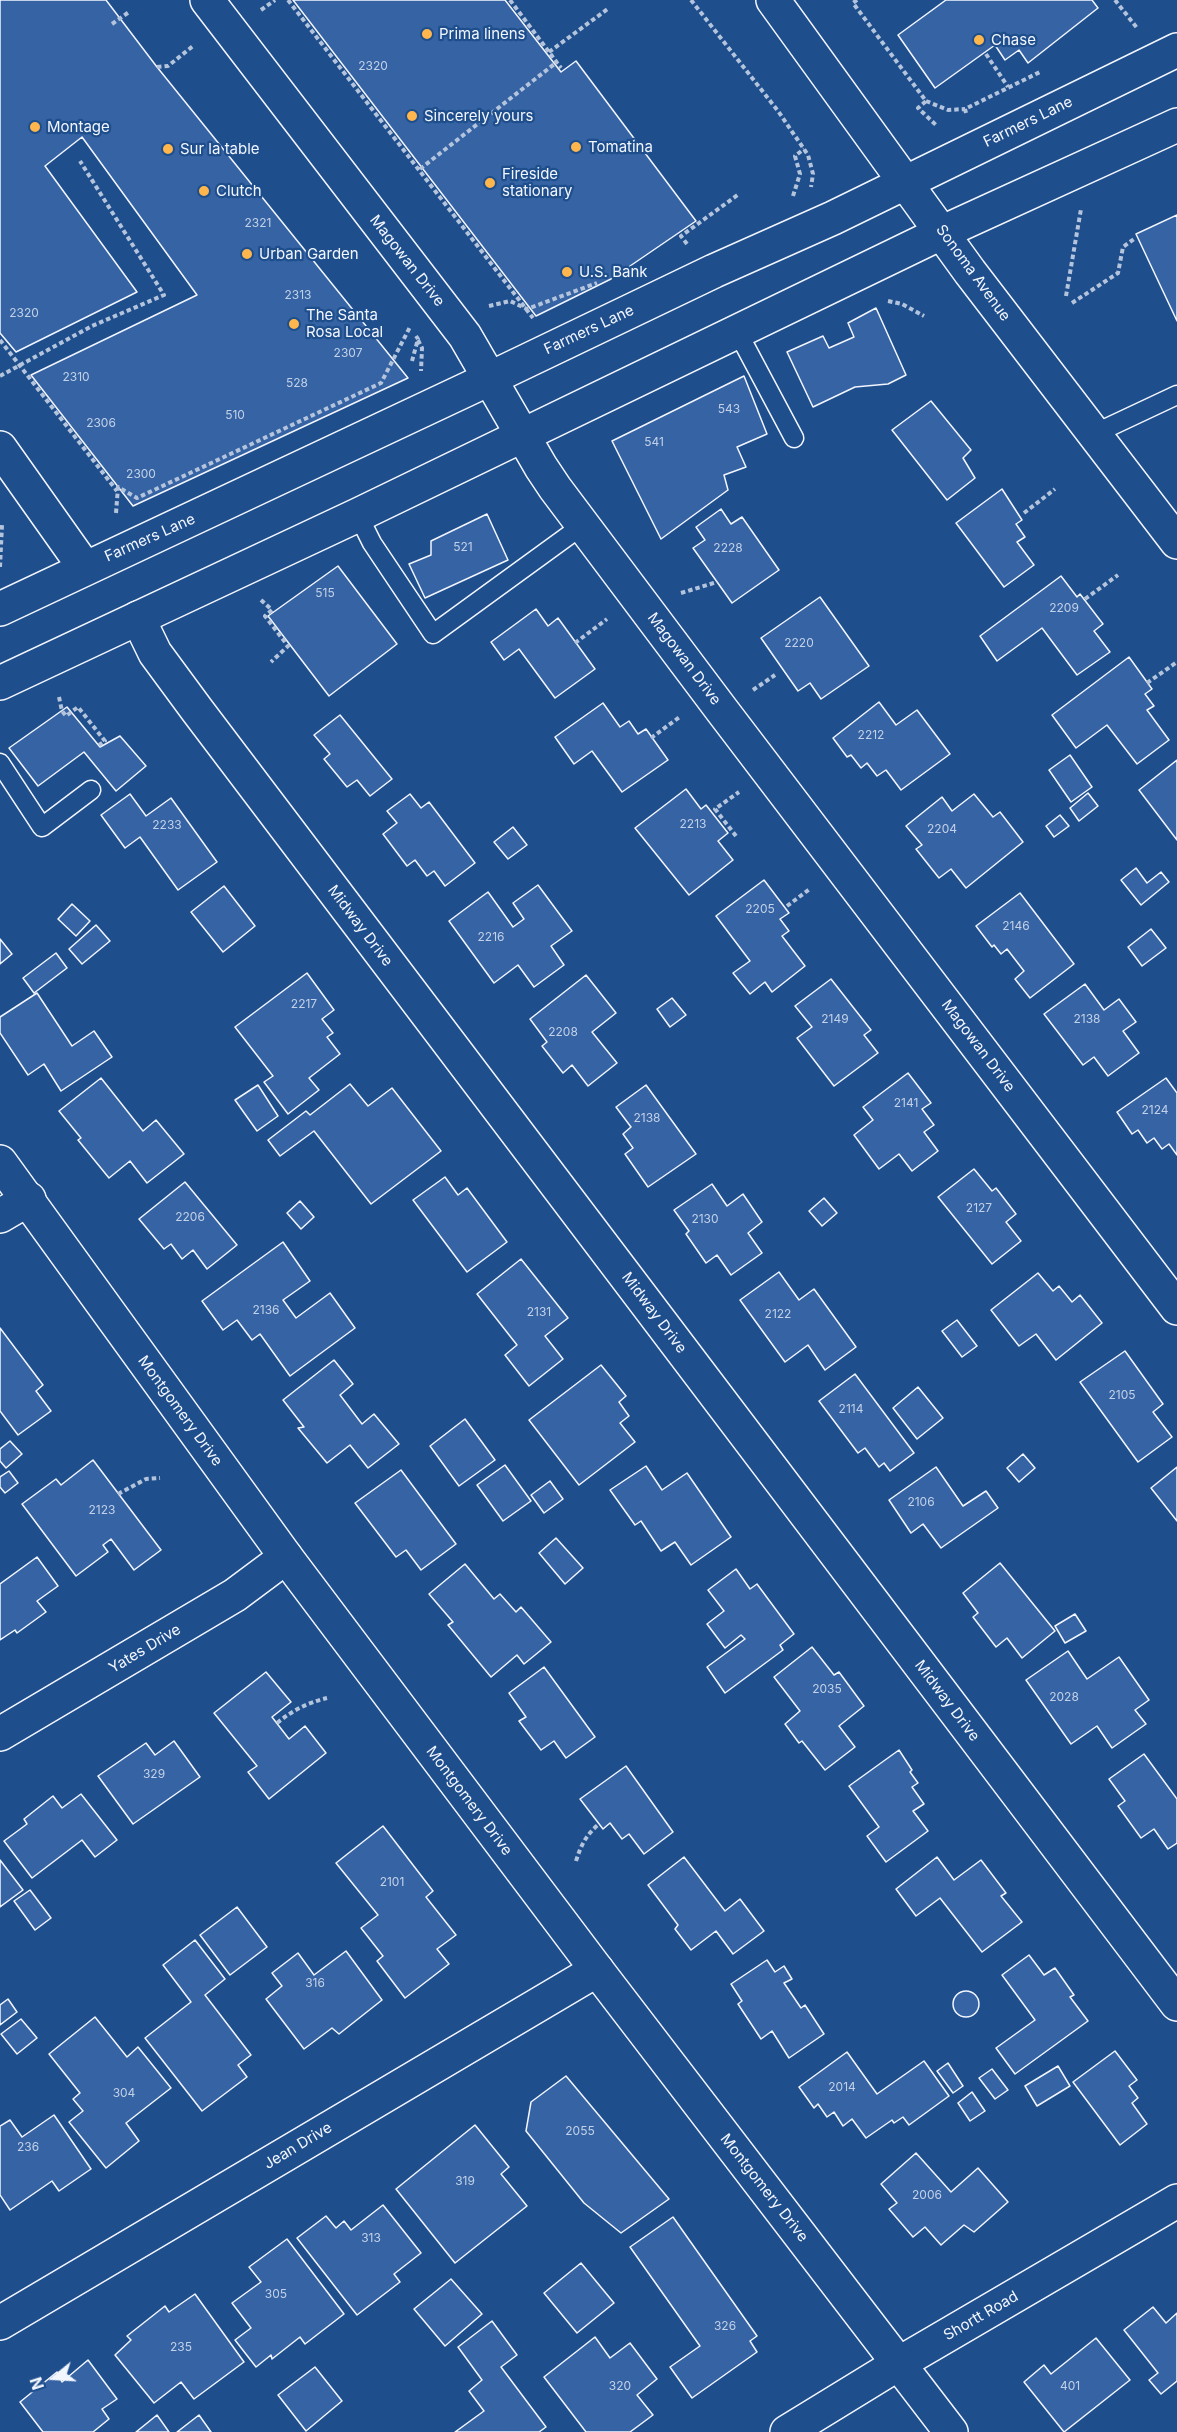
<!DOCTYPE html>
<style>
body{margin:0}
#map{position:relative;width:1177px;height:2432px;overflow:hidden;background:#1f4e8c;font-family:Inter,sans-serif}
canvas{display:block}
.north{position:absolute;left:24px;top:2348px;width:60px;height:60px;-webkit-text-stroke:4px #1f4e8c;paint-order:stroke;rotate:252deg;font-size:16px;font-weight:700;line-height:24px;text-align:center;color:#f2f6ff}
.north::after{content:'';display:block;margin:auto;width:21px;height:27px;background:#f2f6ff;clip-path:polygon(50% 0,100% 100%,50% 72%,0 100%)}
</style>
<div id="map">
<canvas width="1177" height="2432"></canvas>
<div class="north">N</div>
</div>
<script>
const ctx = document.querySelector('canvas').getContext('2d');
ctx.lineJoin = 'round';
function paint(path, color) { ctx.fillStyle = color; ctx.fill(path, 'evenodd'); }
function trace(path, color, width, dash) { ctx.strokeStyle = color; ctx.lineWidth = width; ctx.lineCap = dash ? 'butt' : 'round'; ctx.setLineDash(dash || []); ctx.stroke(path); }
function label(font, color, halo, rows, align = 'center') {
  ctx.font = font + ' Inter,sans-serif'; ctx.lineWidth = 4.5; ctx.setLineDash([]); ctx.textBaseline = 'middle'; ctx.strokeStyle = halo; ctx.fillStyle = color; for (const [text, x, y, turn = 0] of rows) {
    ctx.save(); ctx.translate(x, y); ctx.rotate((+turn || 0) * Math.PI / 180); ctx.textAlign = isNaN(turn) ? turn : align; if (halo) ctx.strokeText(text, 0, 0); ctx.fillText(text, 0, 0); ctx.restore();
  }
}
const building = new Path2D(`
 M0,0H106L157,67L408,378L133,506L31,375L197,295L82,137L45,166L137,292L16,352L0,333Z
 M293,0H505L561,72L576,61L696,221L611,279L536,316Z
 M946,0H1092L1098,8L1028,63L1019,50L1005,60L995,45L935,88L898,35Z
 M1177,215V321L1136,234Z
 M876,308L906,375L888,384L855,387L813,407L787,352L823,336L829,348L854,337L848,323Z
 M744,376L767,434L737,447L746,467L724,475L728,490L661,539L612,441Z
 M931,401L971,450L963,458L975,478L947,500L892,430Z
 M1002,489L1022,520L1016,524L1025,537L1017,542L1034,565L1004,587L956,523Z
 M721,509L731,524L742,517L779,570L732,603L693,548L705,540L696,527Z
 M487,514L508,560L425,598L409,564L431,555V541Z
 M338,566L397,644L329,696L268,616Z
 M1061,576L1077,597L1080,594L1103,624L1094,631L1110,652L1077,675L1042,628L997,661L980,636Z
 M820,597L869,666L821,699L810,683L798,691L761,638Z
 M536,609L548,626L558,618L595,669L555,698L519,649L504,660L491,642Z
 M1129,657L1152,689L1145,694L1154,706L1147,710L1169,740L1137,764L1107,725L1076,748L1052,715Z
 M879,702L896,725L917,710L950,754L901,790L886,770L877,776L867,763L861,768L851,755L847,757L833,738Z
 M603,703L620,727L629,721L638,734L646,729L668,760L622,792L592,751L574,764L555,737Z
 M67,707L100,747L120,736L146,766L116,791L84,752L38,786L9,748Z
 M340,715L392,779L370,796L357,780L347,787L324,759L330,754L314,735Z
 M1070,755L1092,787L1071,802L1049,770Z
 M1177,760V840L1139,790Z
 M686,789L701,809L706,805L728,833L718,841L733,860L689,895L635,828Z
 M1088,793L1098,806L1079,821L1070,808Z
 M130,794L146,816L171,798L217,862L178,890L140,837L125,848L101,815Z
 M410,794L421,808L429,802L475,863L445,886L434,871L427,876L415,860L407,866L383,834L397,823L387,811Z
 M974,794L993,817L1000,812L1023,842L966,888L951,869L939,878L916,849L922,845L906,826L942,797L952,811Z
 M1060,815L1069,826L1054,837L1046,826Z
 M513,827L527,845L508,859L494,842Z
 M1136,868L1147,883L1161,872L1169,882L1141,905L1121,880Z
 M764,880L789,913L780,919L789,931L782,936L805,966L772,992L765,982L750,994L733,973L750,961L716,916Z
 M538,885L572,931L551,946L564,965L534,987L518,965L494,983L449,921L488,892L513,927L524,919L513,903Z
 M224,886L255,926L223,952L191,912Z
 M1020,893L1074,964L1030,998L1015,979L1024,971L1007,949L1001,954L994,945L992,947L976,926Z
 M72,904L90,921L76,936L58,919Z
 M96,925L110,941L82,964L69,949Z
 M1151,929L1166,948L1142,966L1128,947Z
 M0,939L12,954L0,964Z
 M56,953L67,968L34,993L23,978Z
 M307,973L334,1010L322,1019L333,1033L327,1037L340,1054L309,1078L319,1090L288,1114L264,1082L273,1076L235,1027Z
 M586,975L616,1013L592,1032L617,1063L588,1086L572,1065L563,1073L542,1046L547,1042L530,1019Z
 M831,979L871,1030L864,1035L878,1053L834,1086L797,1038L812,1027L795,1006Z
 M1085,984L1104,1010L1119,999L1136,1022L1123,1031L1139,1053L1108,1076L1094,1057L1083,1065L1044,1014Z
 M37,993L72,1046L94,1031L112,1057L61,1091L44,1064L28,1075L0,1033V1017Z
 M672,998L686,1015L670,1027L657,1009Z
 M908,1073L931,1103L922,1109L934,1125L924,1132L938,1151L912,1171L899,1154L879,1169L854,1135L873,1120L863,1107Z
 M101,1078L143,1131L156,1120L184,1154L147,1183L130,1161L109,1178L78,1140L81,1138L59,1111Z
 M1166,1078L1177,1093V1155L1169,1144L1162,1149L1154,1138L1147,1143L1138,1130L1132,1134L1117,1112Z
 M350,1084L368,1106L392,1088L441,1151L371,1204L314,1131L280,1156L268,1140L306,1111L310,1115Z
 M258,1085L278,1116L257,1131L235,1100Z
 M646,1085L696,1154L648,1187L625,1154L633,1148L623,1134L631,1127L616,1107Z
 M974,1169L992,1191L996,1188L1016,1214L1006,1222L1021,1241L992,1264L938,1197Z
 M445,1177L458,1195L467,1188L507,1242L467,1272L413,1200Z
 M185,1182L237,1245L207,1269L193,1250L182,1259L171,1244L164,1249L139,1219Z
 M712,1184L727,1206L743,1194L762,1222L748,1233L762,1253L731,1275L717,1255L706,1263L686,1234L689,1231L674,1210Z
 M824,1198L837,1213L822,1226L809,1211Z
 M300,1201L314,1217L301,1229L287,1213Z
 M283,1242L310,1281L283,1300L296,1318L330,1293L355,1328L290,1376L260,1334L252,1340L237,1320L223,1330L202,1301Z
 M521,1259L568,1318L545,1336L563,1359L529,1386L505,1355L517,1345L477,1294Z
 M779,1272L799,1300L814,1289L856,1347L825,1370L808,1345L785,1362L740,1300Z
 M1038,1273L1053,1291L1059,1286L1072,1302L1080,1295L1102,1323L1056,1360L1036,1334L1019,1346L991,1310Z
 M957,1320L977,1346L962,1357L942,1331Z
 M0,1328L43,1385L36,1391L51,1411L18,1435L0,1411Z
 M1125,1351L1163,1404L1153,1412L1172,1437L1138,1462L1080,1382Z
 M334,1360L353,1384L340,1395L362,1424L374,1414L399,1444L368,1468L350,1445L327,1463L298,1428L304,1427L283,1400Z
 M601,1365L626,1396L619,1402L629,1416L620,1423L635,1442L579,1485L529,1420Z
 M855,1374L914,1453L890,1471L884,1463L879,1467L865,1448L858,1453L819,1401Z
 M918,1387L943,1418L917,1439L893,1408Z
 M465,1419L495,1460L459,1486L430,1446Z
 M10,1441L22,1454L6,1468L0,1461V1449Z
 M1023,1454L1035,1468L1019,1482L1007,1468Z
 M93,1460L161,1550L134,1570L111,1539L103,1545L108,1552L76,1576L22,1504L56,1479L61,1485Z
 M505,1465L531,1501L503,1521L477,1485Z
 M646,1466L662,1490L687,1473L731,1537L691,1565L675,1542L661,1551L641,1521L635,1525L610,1490Z
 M936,1467L963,1506L986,1491L998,1508L941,1548L923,1524L911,1533L889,1500Z
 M1177,1467V1521L1151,1488Z
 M401,1470L456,1544L421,1570L406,1550L396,1557L355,1503Z
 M9,1471L18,1483L5,1493L0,1487V1477Z
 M550,1481L563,1499L544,1513L531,1495Z
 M556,1538L583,1568L565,1584L539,1553Z
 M37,1557L58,1586L37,1601L46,1612L17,1633L15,1630L0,1640V1584Z
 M1000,1563L1055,1631L1022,1658L1007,1638L996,1647L973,1617L978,1613L963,1593Z
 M465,1564L494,1599L500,1594L516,1612L521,1607L551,1642L524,1664L517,1655L491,1677L448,1625L453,1622L429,1594Z
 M736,1569L750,1589L757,1584L794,1634L780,1645L783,1650L725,1693L707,1667L745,1639L741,1635L725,1648L707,1624L724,1611L708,1590Z
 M1075,1614L1086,1631L1065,1643L1055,1626Z
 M812,1647L834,1675L839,1672L864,1706L839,1726L855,1747L825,1770L802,1741L799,1743L785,1724L800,1711L774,1677Z
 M1068,1651L1087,1679L1119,1657L1149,1700L1135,1710L1146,1724L1112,1748L1097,1726L1071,1744L1026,1680Z
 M544,1667L595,1737L566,1758L554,1741L541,1750L519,1721L526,1717L509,1693Z
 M266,1672L291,1702L272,1717L289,1739L305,1726L326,1753L269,1799L248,1772L257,1766L214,1713Z
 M174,1741L200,1777L133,1824L98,1776L146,1743L155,1755Z
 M899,1750L912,1770L910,1772L918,1783L912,1787L924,1804L913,1811L928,1831L886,1862L867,1836L879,1827L849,1786Z
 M1144,1754L1177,1799V1843L1168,1849L1154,1829L1141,1838L1118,1806L1125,1801L1109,1779Z
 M626,1766L673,1832L644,1854L629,1834L622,1839L610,1823L603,1829L580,1799Z
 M81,1794L117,1840L95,1857L82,1840L32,1878L4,1841L27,1824L24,1819L53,1796L62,1808Z
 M383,1826L433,1891L426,1897L456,1935L437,1949L449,1964L405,1998L377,1961L383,1956L361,1928L378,1915L336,1863Z
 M684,1857L725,1911L740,1899L764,1931L733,1954L716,1931L691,1950L675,1929L678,1925L648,1885Z
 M937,1857L954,1880L981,1860L1006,1893L1001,1896L1022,1922L982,1952L940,1898L916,1916L896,1889Z
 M0,1860L23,1890L0,1907Z
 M30,1890L51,1918L35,1930L14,1901Z
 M237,1907L267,1947L230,1975L200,1935Z
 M195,1940L225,1979L205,1995L251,2055L238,2065L247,2077L202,2111L145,2038L191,2002L163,1965Z
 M346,1951L382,2000L339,2034L332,2028L304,2049L266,1999L282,1986L272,1973L298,1953L314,1975Z
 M1029,1955L1044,1975L1055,1968L1074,1995L1070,1997L1088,2021L1015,2074L996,2048L1035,2020L1002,1975Z
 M767,1960L775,1972L784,1966L792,1979L784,1983L801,2008L805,2005L824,2034L789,2058L772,2031L761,2039L738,2004L742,2001L731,1984Z
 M953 2004a13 13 0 1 1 26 0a13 13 0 1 1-26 0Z
 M8,1999L17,2012L0,2025V2005Z
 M95,2017L127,2057L138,2047L171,2088L126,2123L139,2141L106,2168L69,2122L83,2111L73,2099L80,2093L49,2054Z
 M21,2019L37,2038L17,2054L1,2034Z
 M1115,2051L1137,2080L1129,2086L1138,2098L1132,2103L1147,2124L1120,2145L1073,2082Z
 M847,2052L877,2094L924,2061L949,2096L909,2125L903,2117L894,2123L892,2120L866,2138L852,2119L843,2126L834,2112L827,2117L818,2104L814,2108L799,2087Z
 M948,2063L963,2086L953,2093L937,2071Z
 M1058,2066L1070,2086L1037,2106L1025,2086Z
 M992,2069L1008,2090L995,2099L979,2078Z
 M566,2076L669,2199L621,2233L584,2203L526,2131L531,2102Z
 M972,2092L985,2111L970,2121L958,2103Z
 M54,2115L91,2169L59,2191L52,2181L10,2210L0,2195V2126L10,2120L22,2137Z
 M475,2125L509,2167L501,2174L527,2206L455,2263L396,2189Z
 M916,2153L951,2192L978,2168L1008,2202L974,2232L964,2225L941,2245L925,2227L913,2237L889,2209L897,2203L881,2184Z
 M383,2205L421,2253L394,2274L400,2282L357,2315L297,2238L326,2216L336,2228L344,2221L351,2230Z
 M673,2217L757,2336L750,2341L757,2352L692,2398L670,2367L700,2346L630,2247Z
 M287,2239L344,2314L305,2344L300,2337L272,2359L271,2355L256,2367L235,2340L251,2328L232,2303L261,2282L249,2267Z
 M581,2263L614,2303L577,2333L544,2293Z
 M451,2279L482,2314L445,2346L414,2309Z
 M195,2294L244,2362L194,2399L181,2382L154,2403L115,2355L131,2340L127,2336L165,2306L169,2312Z
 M1153,2307L1166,2323L1177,2313V2381L1161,2394L1149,2380L1158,2373L1124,2330Z
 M492,2321L517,2355L501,2367L546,2427L539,2432H455L484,2411L469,2391L482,2380L458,2347Z
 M595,2337L610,2358L630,2343L657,2379L637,2395L653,2415L630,2432H586L544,2377Z
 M1096,2338L1130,2380L1064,2432L1024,2382L1044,2365L1051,2374Z
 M88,2360L117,2399L102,2409L109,2419L93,2432H43L20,2402L57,2372L62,2382Z
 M315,2367L342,2401L306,2431L278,2395Z
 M157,2415L169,2432H136Z
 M199,2415L211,2432H177Z`);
const path = new Path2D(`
 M288,0L533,318
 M510,0L561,68
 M691,0L778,111L808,155L813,174L811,187
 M857,0L853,3L926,101L918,108L936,125
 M1115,0L1137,28
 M261,10L275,0
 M112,24L129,12
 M549,52L609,8
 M986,54L1008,87
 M157,67L168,66L193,46
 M926,101L948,110L965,109
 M966,113L965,109L1040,72
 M420,169L557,62
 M793,196L800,174L795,156L804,149
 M687,244L681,236L739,194
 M1066,296L1081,209
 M888,301L902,304L924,316
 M1072,303L1118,273L1123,247L1134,239
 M489,306L510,301L527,309L597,283
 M0,340L117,491
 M418,340L422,348L421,371
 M412,361L418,339L416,336
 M0,376L92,326L164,295L80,161
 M116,513L118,487L137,498L381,383L410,327
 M1024,513L1055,489
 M0,567L2,525
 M681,593L717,582
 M1085,599L1118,575
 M261,600L272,610L265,616L288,646L271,662
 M575,643L607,619
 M1147,683L1177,662
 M753,690L775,675
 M59,697L62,711L66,716L78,707L105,741L99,745
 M651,738L681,716
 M736,836L715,809L739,792
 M787,906L811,888
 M118,1494L146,1479L160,1478
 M277,1723C293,1710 307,1703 327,1698
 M576,1861C581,1845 586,1835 599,1824`);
const service = new Path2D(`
 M737,331L794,438
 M1094,434L1177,395
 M358,515L372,543L433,634L583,525
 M0,763L42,827L91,790`);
const minor = new Path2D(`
 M207,0L465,336L541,467L555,488L721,709L1177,1308
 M0,448L85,568
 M138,618L155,653L197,710L1177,2004
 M0,1216L29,1199
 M0,1734L235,1595L286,1557
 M0,2323L597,1970
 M787,2432L898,2364L1177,2201`);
const tertiary = new Path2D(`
 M773,0L970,272L1177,542`);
const secondary = new Path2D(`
 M0,1162L286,1557L597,1970L951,2432`);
const primary = new Path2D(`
 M0,609L491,378L714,271L833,218L1177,50
 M0,683L358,515L943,232L1177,125`);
const markers = [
 [427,34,6,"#ffb74d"],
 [979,40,6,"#ffb74d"],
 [412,116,6,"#ffb74d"],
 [35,127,6,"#ffb74d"],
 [576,147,6,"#ffb74d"],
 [168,149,6,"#ffb74d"],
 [490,183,6,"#ffb74d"],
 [204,191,6,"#ffb74d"],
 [247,254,6,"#ffb74d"],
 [567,272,6,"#ffb74d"],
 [294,324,6,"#ffb74d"]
];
const numberNames = [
 ["2320",373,66],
 ["2321",258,223],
 ["2313",298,295],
 ["2320",24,313],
 ["2307",348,353],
 ["2310",76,377],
 ["528",297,383],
 ["543",729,409],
 ["510",235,415],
 ["2306",101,423],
 ["541",654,442],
 ["2300",141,474],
 ["521",463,547],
 ["2228",728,548],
 ["515",325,593],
 ["2209",1064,608],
 ["2220",799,643],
 ["2212",871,735],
 ["2213",693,824],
 ["2233",167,825],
 ["2204",942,829],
 ["2205",760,909],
 ["2146",1016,926],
 ["2216",491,937],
 ["2217",304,1004],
 ["2149",835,1019],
 ["2138",1087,1019],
 ["2208",563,1032],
 ["2141",906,1103],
 ["2124",1155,1110],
 ["2138",647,1118],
 ["2127",979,1208],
 ["2206",190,1217],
 ["2130",705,1219],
 ["2136",266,1310],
 ["2131",539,1312],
 ["2122",778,1314],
 ["2105",1122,1395],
 ["2114",851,1409],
 ["2106",921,1502],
 ["2123",102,1510],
 ["2035",827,1689],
 ["2028",1064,1697],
 ["329",154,1774],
 ["2101",392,1882],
 ["316",315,1983],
 ["2014",842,2087],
 ["304",124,2093],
 ["2055",580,2131],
 ["236",28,2147],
 ["319",465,2181],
 ["2006",927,2195],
 ["313",371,2238],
 ["305",276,2294],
 ["326",725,2326],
 ["235",181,2347],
 ["320",620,2386],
 ["401",1070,2386]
];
const poiNames = [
 ["Prima linens",439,34],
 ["Chase",991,40],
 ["Sincerely yours",424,116],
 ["Montage",47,127],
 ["Tomatina",588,147],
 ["Sur la table",180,149],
 ["Fireside",502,174],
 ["stationary",502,191],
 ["Clutch",216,191],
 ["Urban Garden",259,254],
 ["U.S. Bank",579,272],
 ["The Santa",306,315],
 ["Rosa Local",306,332]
];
const streetNames = [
 ["Farmers Lane",1028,122,-26],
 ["Magowan Drive",407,261,52],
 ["Sonoma Avenue",973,273,54],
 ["Farmers Lane",589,330,-25],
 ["Farmers Lane",150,538,-24],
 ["Magowan Drive",684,659,53],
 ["Midway Drive",360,926,53],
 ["Magowan Drive",978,1046,53],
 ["Midway Drive",654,1313,53],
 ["Montgomery Drive",180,1411,54],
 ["Yates Drive",145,1649,-31],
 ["Midway Drive",947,1701,53],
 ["Montgomery Drive",469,1801,53],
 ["Jean Drive",298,2146,-31],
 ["Montgomery Drive",764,2188,52],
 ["Shortt Road",981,2316,-30]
];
paint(building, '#3563a3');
trace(building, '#f2f6ff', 1.5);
trace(service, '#f2f6ff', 21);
trace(minor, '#f2f6ff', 36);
trace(tertiary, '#f2f6ff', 36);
trace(secondary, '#f2f6ff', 36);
trace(primary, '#f2f6ff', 36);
trace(path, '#b3c4dc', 4, [4.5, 3]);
trace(service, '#1f4e8c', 18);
trace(minor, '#1f4e8c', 33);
trace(tertiary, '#1f4e8c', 33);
trace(secondary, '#1f4e8c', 33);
trace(primary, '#1f4e8c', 33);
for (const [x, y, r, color] of markers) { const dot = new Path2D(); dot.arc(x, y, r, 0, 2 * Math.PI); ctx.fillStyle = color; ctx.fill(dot); trace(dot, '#1f4e8c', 2); }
label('12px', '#c3d1e8', null, numberNames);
label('15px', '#f2f6ff', '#1f4e8c', poiNames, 'left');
label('15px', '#f2f6ff', '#1f4e8c', streetNames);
</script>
